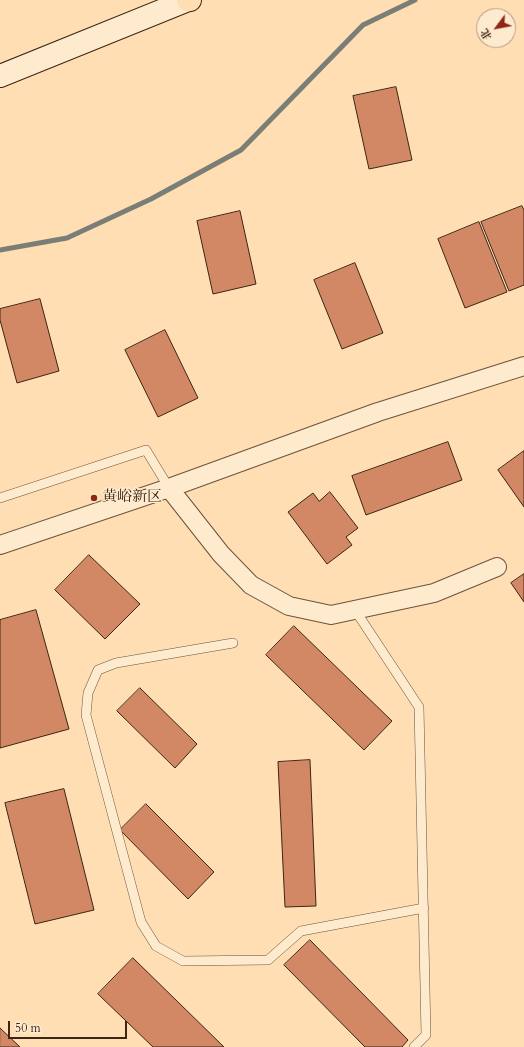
<!DOCTYPE html>
<meta charset="utf-8">
<style>
body{margin:0}
#map{position:relative;width:524px;height:1047px;overflow:hidden;background:#fedeb2;font-family:Cardo,"Noto Serif SC",serif}
canvas{display:block}
.north{position:absolute;left:476px;top:8px;width:40px;height:40px;box-sizing:border-box;background:#feeacd;border:1px solid #b19b83;border-radius:50%;rotate:238deg;font-size:11px;font-weight:700;line-height:16px;text-align:center;color:#3d2515}
.north::after{content:'';display:block;margin:auto;width:14px;height:18px;background:#8f2418;clip-path:polygon(50% 0,100% 100%,50% 72%,0 100%)}
.scale{position:absolute;left:8px;top:1021px;width:119px;height:18px;box-sizing:border-box;border:2px solid #3d2515;border-top:0;padding-left:5px;font-size:12px;line-height:14px;white-space:nowrap;color:#3d2515;-webkit-text-stroke:3px #feeacd;paint-order:stroke}
</style>
<div id="map">
<canvas width="524" height="1047"></canvas>
<div class="north">北</div>
<div class="scale">50 m</div>
</div>
<script>
const ctx = document.querySelector('canvas').getContext('2d');
ctx.lineJoin = 'round';
function trace(path, color, width, dash) { ctx.strokeStyle = color; ctx.lineWidth = width; ctx.lineCap = dash ? 'butt' : 'round'; ctx.setLineDash(dash || []); ctx.stroke(path); }
function paint(path, color) { ctx.fillStyle = color; ctx.fill(path, 'evenodd'); }
function label(font, color, halo, rows, align = 'center') {
  ctx.font = font + ' Cardo,"Noto Serif SC",serif'; ctx.lineWidth = 3; ctx.setLineDash([]); ctx.textBaseline = 'middle'; ctx.strokeStyle = halo; ctx.fillStyle = color; for (const [text, x, y, turn = 0] of rows) {
    ctx.save(); ctx.translate(x, y); ctx.rotate((+turn || 0) * Math.PI / 180); ctx.textAlign = isNaN(turn) ? turn : align; if (halo) ctx.strokeText(text, 0, 0); ctx.fillText(text, 0, 0); ctx.restore();
  }
}
const stream = new Path2D(`
 M0,250L67,238L151,199L241,150L363,25L415,0`);
const building = new Path2D(`
 M396,87L412,160L369,169L353,96Z
 M522,206L524,210V285L509,291L481,222Z
 M240,211L256,284L213,294L197,221Z
 M479,222L507,292L465,308L438,239Z
 M355,263L383,333L342,349L314,280Z
 M40,299L59,371L17,383L0,320V309Z
 M165,330L198,398L158,417L125,350Z
 M448,442L462,480L366,515L352,476Z
 M524,451V507L498,470Z
 M330,492L358,528L346,537L352,545L327,564L288,512L313,493L319,501Z
 M89,555L140,604L105,639L55,590Z
 M524,574V602L511,583Z
 M36,610L69,729L0,748V620Z
 M294,626L392,721L364,750L266,655Z
 M140,688L197,744L175,768L117,711Z
 M310,760L316,906L285,907L278,762Z
 M64,789L94,910L35,924L5,803Z
 M146,804L214,872L188,899L120,830Z
 M310,940L408,1040L402,1047H365L284,965Z
 M133,958L224,1047H153L98,994Z
 M0,1028L20,1047H0Z`);
const service = new Path2D(`
 M0,498L146,450L169,488
 M355,610L419,707L426,1035L414,1047
 M233,643L116,663L98,670L88,693L86,715L141,922L156,946L183,961L268,960L301,931L424,908`);
const minor = new Path2D(`
 M169,488L221,554L251,585L289,606L331,615L434,593L497,567
 M0,545L169,488L378,412L524,366`);
const secondary = new Path2D(`
 M0,76L188,0`);
const motorway = new Path2D(`
 M188,0H190`);
const markers = [
 [94,498,4,"#8f2418"]
];
const poiNames = [
 ["黄峪新区",102,498]
];
trace(stream, '#7a7e76', 5);
paint(building, '#d28765');
trace(building, '#3d2515', 1);
trace(service, '#6d533c', 10);
trace(minor, '#6d533c', 20);
trace(secondary, '#3d2515', 24);
trace(motorway, '#3d2515', 24);
trace(service, '#feeacd', 9);
trace(minor, '#feeacd', 18);
trace(secondary, '#feeacd', 22);
trace(motorway, '#fedeb2', 22);
for (const [x, y, r, color] of markers) { const dot = new Path2D(); dot.arc(x, y, r, 0, 2 * Math.PI); ctx.fillStyle = color; ctx.fill(dot); trace(dot, '#feeacd', 1.5); }
label('15px', '#3d2515', '#feeacd', poiNames, 'left');
</script>
